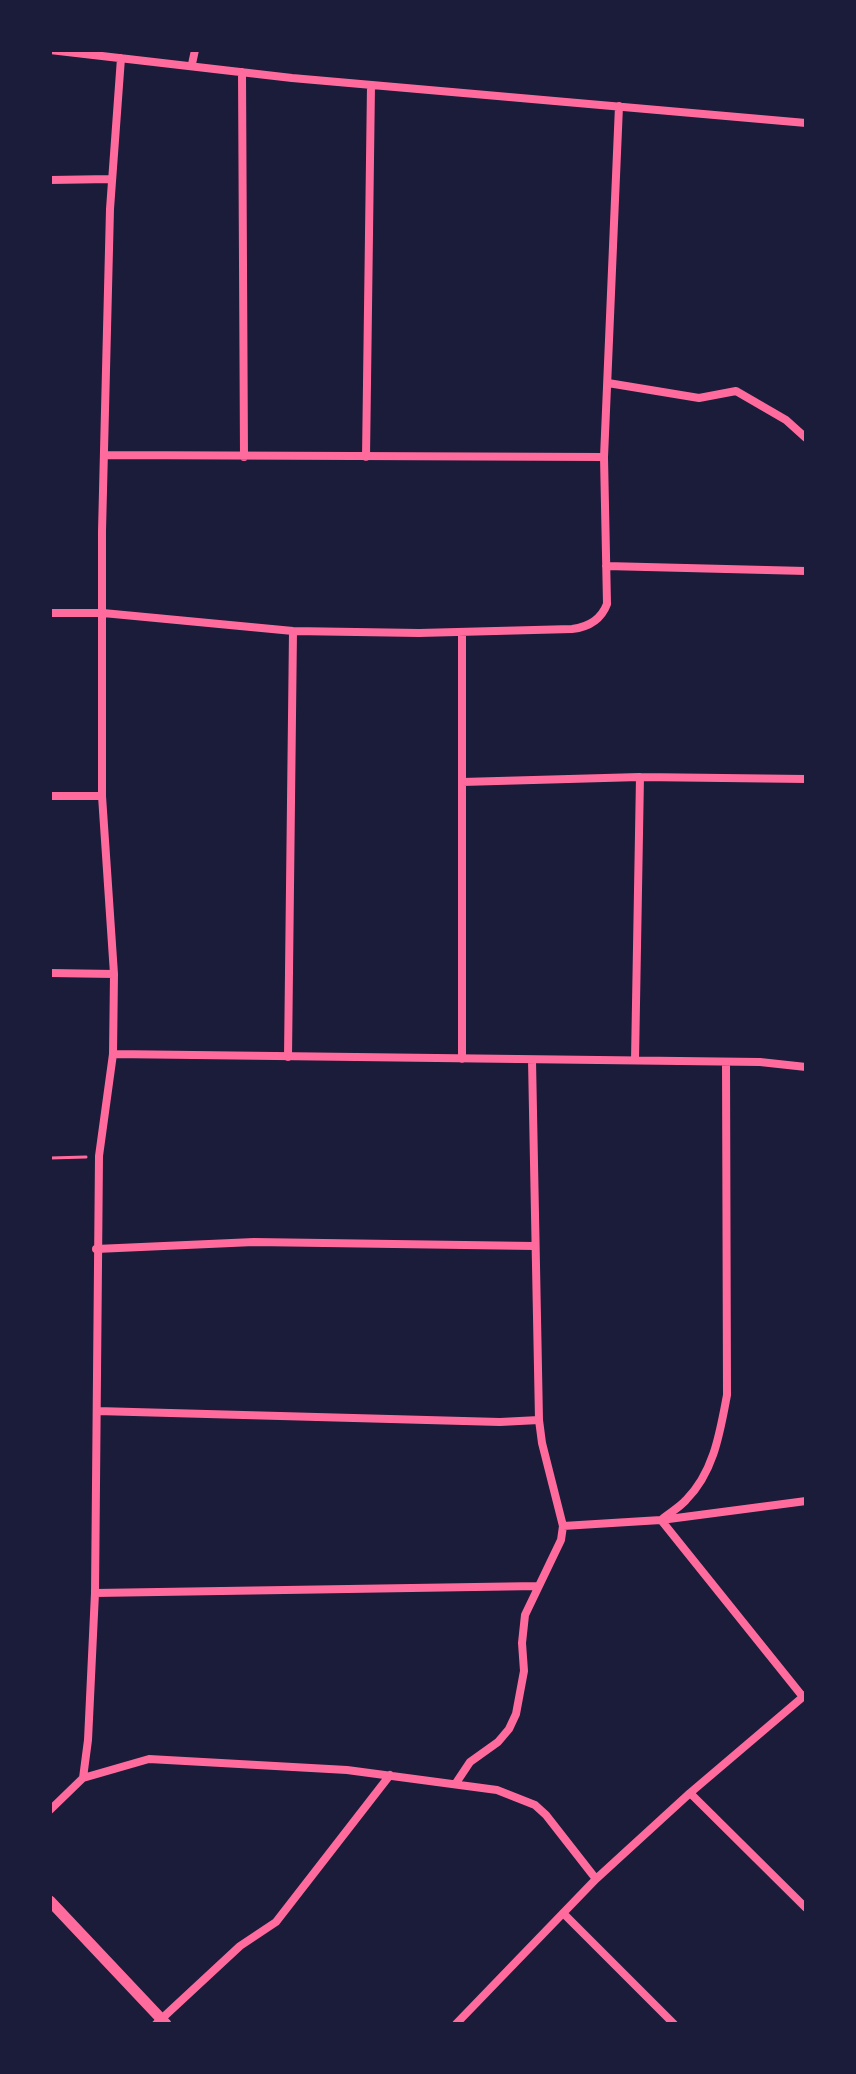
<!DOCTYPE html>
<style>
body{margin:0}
#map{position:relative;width:856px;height:2074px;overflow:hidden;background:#1b1b3a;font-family:Rubik,sans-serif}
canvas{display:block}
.frame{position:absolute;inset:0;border:52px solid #1b1b3a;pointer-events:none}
</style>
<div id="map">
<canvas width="856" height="2074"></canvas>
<div class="frame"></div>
</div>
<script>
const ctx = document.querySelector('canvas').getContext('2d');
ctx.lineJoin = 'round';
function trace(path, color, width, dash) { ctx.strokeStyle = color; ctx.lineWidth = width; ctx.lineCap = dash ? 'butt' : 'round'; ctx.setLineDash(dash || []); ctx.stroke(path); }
const path = new Path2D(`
 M50,1158L86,1157`);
const minor = new Path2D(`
 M50,50L292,78L806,123
 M192,64L195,50
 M242,72L244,457
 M50,180L111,179
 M608,383L699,398L736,391L786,420L806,438
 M104,455L604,457
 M366,457L371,85
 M606,566L806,571
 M50,613H103L293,631L419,633L572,629C589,627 601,620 607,604L604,457L619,106
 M462,782L640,777L806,779
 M50,796H102
 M50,973L114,974
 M113,1054L760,1062L806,1067
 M288,1057L293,631
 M462,1059V632
 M635,1060L640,777
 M726,1062L727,1395C720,1432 714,1472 686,1500C679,1508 669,1513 661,1520L803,1697
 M96,1249L254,1242L534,1246
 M97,1411L500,1422L539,1420
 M563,1526L661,1520L806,1501
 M95,1593L538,1586
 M83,1778L149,1759L347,1770L497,1790L535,1805L546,1815L596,1879
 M456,1783L470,1762L498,1742L509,1729L516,1714L524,1671L522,1643L525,1615L561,1540L563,1526L542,1443L539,1420L532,1060
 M690,1793L806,1908
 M50,1810L83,1778L88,1740L95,1593L99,1156L113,1054L114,974L102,796V531L110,209L121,58
 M563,1913L674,2024
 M156,2024L240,1946L276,1922L390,1775
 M456,2024L596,1879L690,1793L804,1696`);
const tertiary = new Path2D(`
 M50,1901L166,2024`);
trace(path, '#ff6b9d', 3);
trace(minor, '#ff6b9d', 8);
trace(tertiary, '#ff6b9d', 11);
</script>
